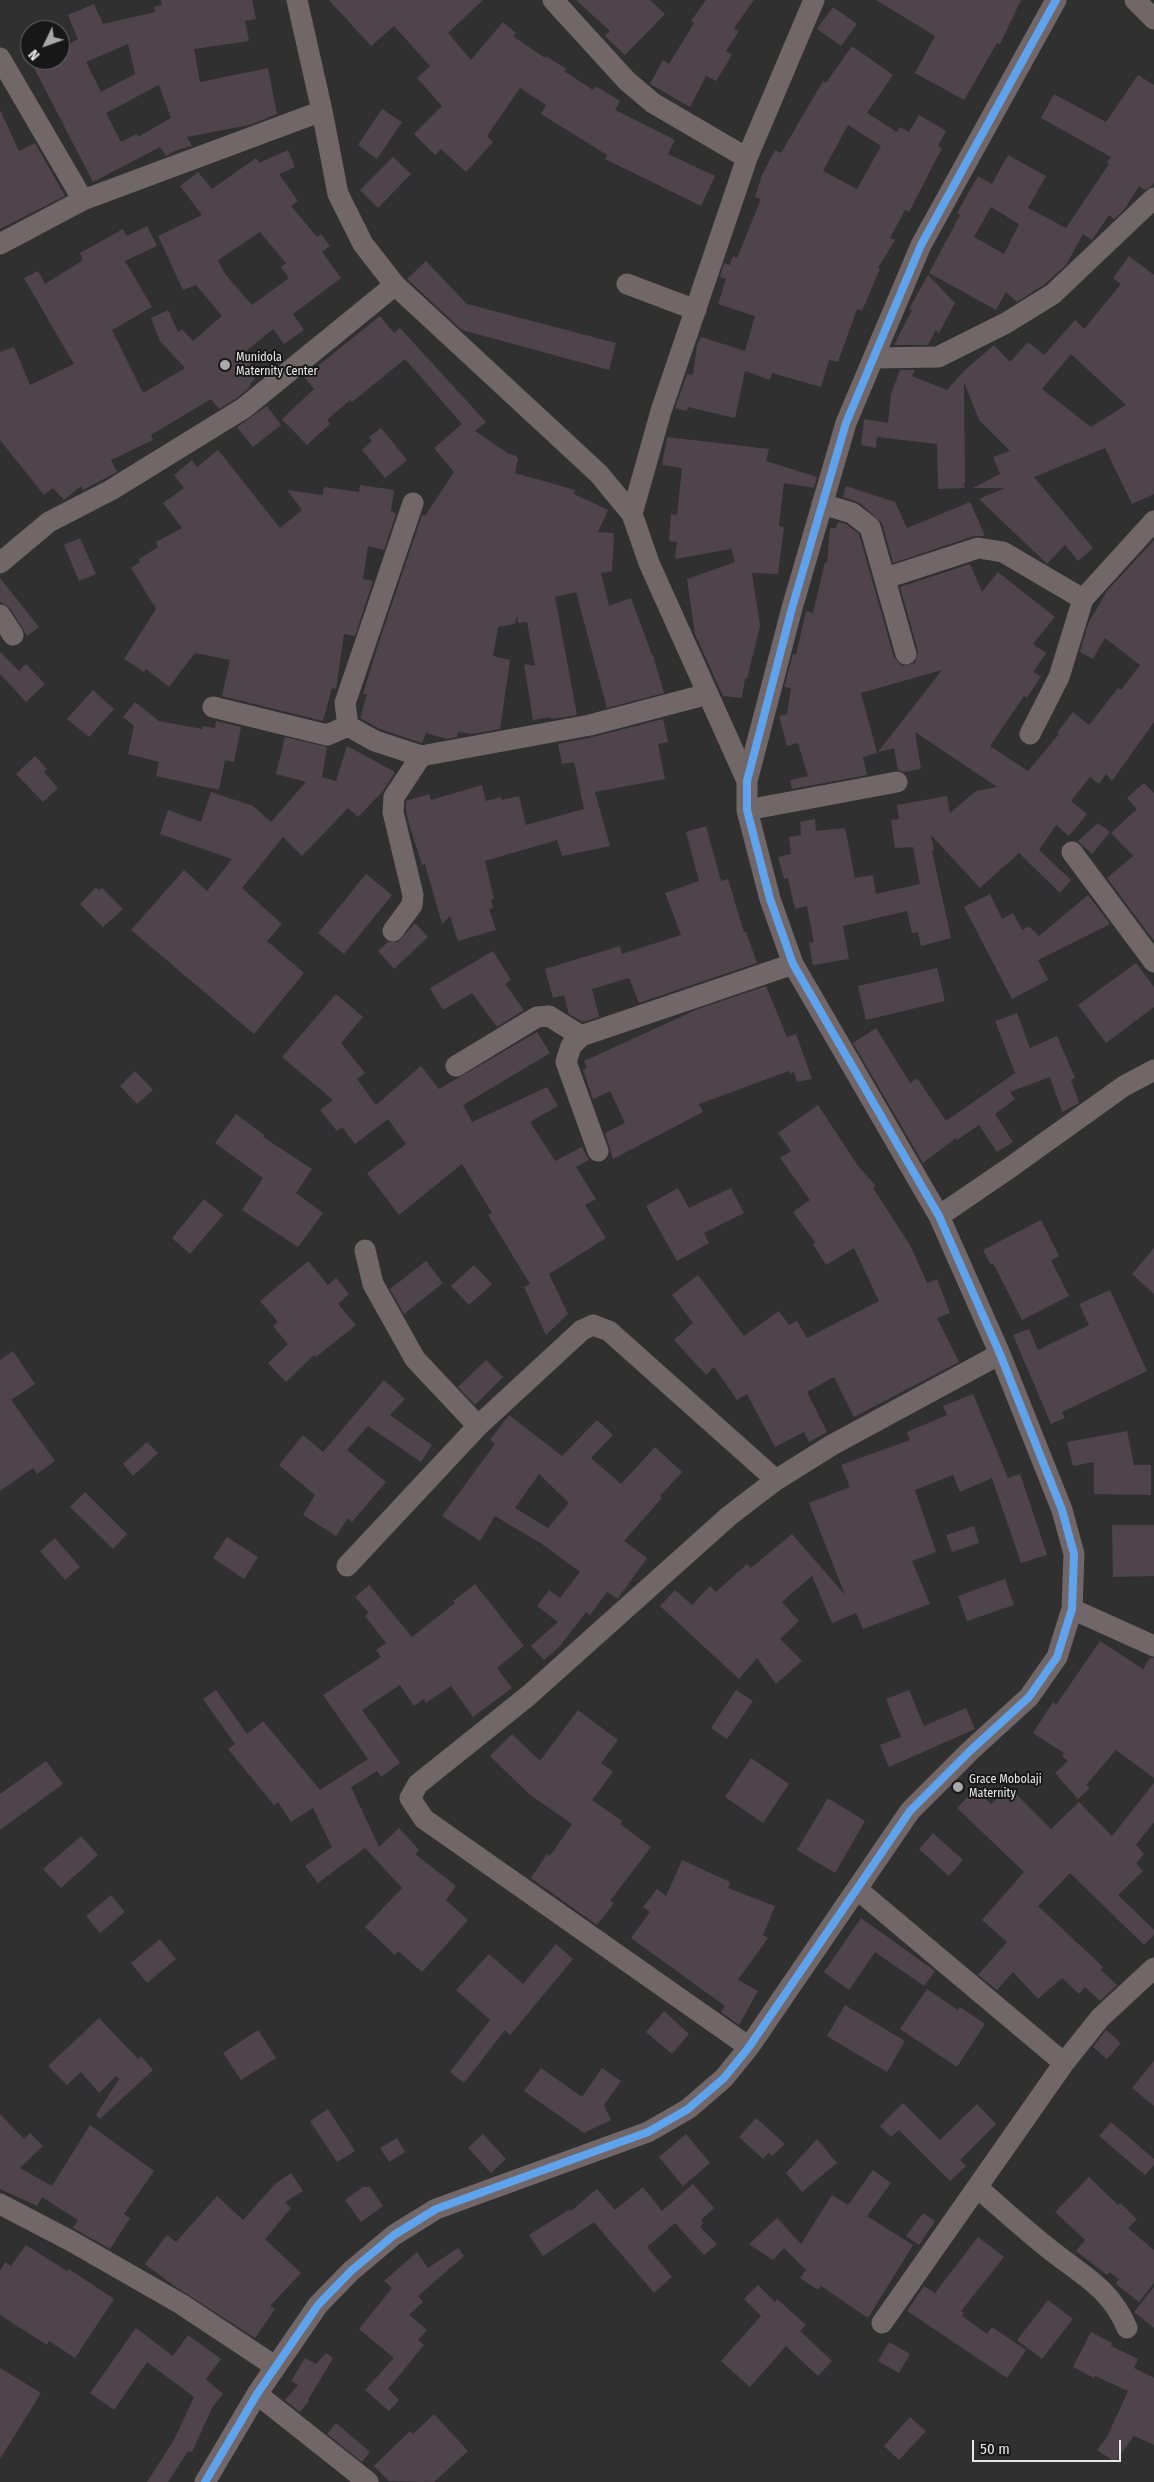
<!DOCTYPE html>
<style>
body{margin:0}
#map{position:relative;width:1154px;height:2482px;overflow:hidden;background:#303030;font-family:"Fira Sans Condensed",sans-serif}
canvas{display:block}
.north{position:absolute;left:20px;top:20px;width:50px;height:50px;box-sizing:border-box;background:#181718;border:1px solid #6c6b6c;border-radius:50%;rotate:228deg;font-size:14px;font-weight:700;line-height:20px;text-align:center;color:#eae9ea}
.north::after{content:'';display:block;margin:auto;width:18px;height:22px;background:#a9a8a9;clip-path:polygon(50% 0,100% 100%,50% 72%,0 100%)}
.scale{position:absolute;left:972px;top:2440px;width:149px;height:22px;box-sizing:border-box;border:2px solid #eae9ea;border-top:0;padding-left:6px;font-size:15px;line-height:18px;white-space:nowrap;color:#eae9ea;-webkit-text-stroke:4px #181718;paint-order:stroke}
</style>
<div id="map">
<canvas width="1154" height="2482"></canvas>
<div class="north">N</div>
<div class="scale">50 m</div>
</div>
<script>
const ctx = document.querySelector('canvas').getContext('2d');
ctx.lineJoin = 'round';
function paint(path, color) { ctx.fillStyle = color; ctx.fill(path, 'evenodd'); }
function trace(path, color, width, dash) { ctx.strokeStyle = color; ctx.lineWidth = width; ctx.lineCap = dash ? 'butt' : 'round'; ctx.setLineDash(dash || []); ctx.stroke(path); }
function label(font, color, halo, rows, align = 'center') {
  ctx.font = font + ' "Fira Sans Condensed",sans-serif'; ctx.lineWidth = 4; ctx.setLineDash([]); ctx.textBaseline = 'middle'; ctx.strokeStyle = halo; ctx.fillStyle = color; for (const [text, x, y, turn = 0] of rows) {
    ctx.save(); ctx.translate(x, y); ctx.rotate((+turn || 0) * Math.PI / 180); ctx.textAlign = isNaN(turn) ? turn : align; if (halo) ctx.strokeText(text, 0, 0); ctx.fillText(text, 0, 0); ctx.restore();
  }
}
const building = new Path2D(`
 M161,0H252L256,19L245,21L249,41L194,49L200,82L268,68L277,114L249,125L187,137L192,146L177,150L166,156L160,147L93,182L30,60H60V49L78,39L68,15L94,4L103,24L155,12L154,7L162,5ZM128,44L135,74L101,92L86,62ZM159,85L171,118L138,137L137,134L121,142L106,113Z
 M329,0H483L448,33L471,60L503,22L516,33L513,36L545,58L546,56L566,69L564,71L593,90L596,86L620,101L615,110L675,140L668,154L715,176L701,206L605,159L607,155L541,114L546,105L520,88L487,136L493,142L466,172L441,149L435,155L414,134L442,106L417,78L430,66L394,26L371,46Z
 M576,0H650L665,14L625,55L605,36L610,31Z
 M706,0H754L734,28L739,31L726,51L732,55L716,81L706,76L690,107L650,84L663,60L669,64L694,23L691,21Z
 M876,0H1021L1000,44L997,43L964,100L915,73L935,36Z
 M833,7L857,24L841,46L817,29Z
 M852,46L893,75L867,113L897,132L900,127L909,132L919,115L946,131L938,146L942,148L909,212L905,210L890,238L895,240L878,268L880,269L862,311L857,309L838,362L829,360L821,387L772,373L770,380L745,371L735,418L688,407L687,411L675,408L687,374L693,375L697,345L701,337L745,351L755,316L718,304L726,279L720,277L724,263L730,265L733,256L737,258L761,199L755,197L762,175L775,150L781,153L823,81L826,83ZM848,125L881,146L857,189L823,171Z
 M1138,75L1154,85V183L1152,186L1145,190L1139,186L1124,210L1114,219L1109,215L1092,240L1083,234L1066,265L1045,284L1017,302L1006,292L996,310L929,273L960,215L957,213L978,176L992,184L1008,155L1046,176L1028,208L1066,228L1109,164L1107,162L1111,157L1041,118L1054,94L1106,122ZM991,207L1019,224L1004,254L974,237Z
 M382,109L402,122L377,159L358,145Z
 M0,110L19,151L35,143L65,196L0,229Z
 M288,150L295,167L279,174L298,201L291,206L317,237L321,234L330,246L322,252L341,278L293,314L304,330L284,344L273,329L245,352L254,362L247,368L255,379L250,384L251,386L237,398L219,409L211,399L151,435L153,440L111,460L117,472L83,490L81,486L64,500L53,488L44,495L0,440V352L14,347L30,385L74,364L24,278L38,271L45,284L83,260L80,253L123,229L127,236L147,226L157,246L125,261L152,307L112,330L143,393L185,368L160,341L151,318L168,310L178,332L182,329L193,341L222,316L196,285L183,290L158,236L202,215L180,186L198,172L212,189L256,158L259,163ZM260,232L286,263L281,267L289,278L252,305L225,274L218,260Z
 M393,157L411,174L378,208L360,190Z
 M1129,256L1154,275V494L1132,504L1105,448L1034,477L1093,548L1078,561L1065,545L1047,564L1045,562L979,499L1005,488H973L1000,474L993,457L1010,451L979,420L964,382L965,485L962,482L965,488L938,489L937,444L877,437L876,448L861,445L864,419L888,423L891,394L900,370H915L912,376L947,390L964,371L994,345L1010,362L1028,342L1044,355L1075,320L1084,329L1121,284L1113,278ZM1071,354L1126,405L1091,427L1042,389Z
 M426,261L467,304L616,343L609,370L462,330L407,279Z
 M928,275L955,303L939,333L936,330L928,345H894L912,310L909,309Z
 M380,316L394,333L400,328L486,422L475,431L509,454L516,456L518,459L515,473L575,490L574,494L608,510L598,532L614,533L612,571L601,573L609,606L631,598L652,655H653L664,693L607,708L576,592L555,597L577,715L552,719L550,717L533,720L524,664L535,666L527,622L518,623L517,616L515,624L498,627L493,656L510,660L500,729L472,734L458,732L457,737L447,739L426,733L422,743L380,729L360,718L367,694H363L377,648L422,515L425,516L454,472L434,448L462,424L405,359L352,402L350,400L327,420L330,424L307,445L282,419L314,389L304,377Z
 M267,406L281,425L253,447L237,427Z
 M381,428L407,460L385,478L362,450L372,441L369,437Z
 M667,437L769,449L766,461L817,477L814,488L784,483L779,526L784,527L778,574L752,573L760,626L747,679L745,678L742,698L723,696L695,634L687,579L735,562L731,549L675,559L677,542L669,541L671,514L677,515L682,468L662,465Z
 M218,450L280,528L302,510L287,490L323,495L324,487L359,492L360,485L394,490L391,511L396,514L384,550L368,546L363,579L373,581L355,636L344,634L336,689L332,688L323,721L222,696L230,660L195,653L169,687L146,669L144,672L124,659L156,609L131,568L140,562L139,559L158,547L156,542L182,528L163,503L184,488L174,475L192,460L197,467Z
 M846,486L895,502L907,528L970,502L985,536H974L893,563L882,523L860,503L843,497Z
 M838,522L846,524L859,534L894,657L902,666L915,663L918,651L900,587L970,564L982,592L998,572L1055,617L1033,644L1046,653L1033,672L1041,676L1027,698L1024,696L990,746L1028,771L1059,734L1057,733L1073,712L1089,725L1118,688L1121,690L1140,665L1105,638L1093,659L1080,652L1088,624L1107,591L1154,540V722L1112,781L1106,774L1099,784L1090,777L1071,801L1087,814L1069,836L1056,825L1039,850L1071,880L1060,893L1019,853L980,888L931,835L934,850L932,851L951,938L921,946L918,932L912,933L907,911L843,926L849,959L813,965L809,943L814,942L807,906L795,909L788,878L784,879L778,857L791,854L789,837L801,835L800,822L815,819L816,831L845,828L855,878L873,875L876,894L920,884L913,847L895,848L891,820L899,819L897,805L947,796L950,813L976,791L997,787L915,732L921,769L903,772L898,770L894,748L878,752L942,670L861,693L877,753L863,757L867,775L792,789L790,780L808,776L798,743L787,746L779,716L787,714L791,688L784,687L793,654L796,655L806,611L813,613L825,562L827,563L830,528H836Z
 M80,538L96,574L79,581L64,545Z
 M0,578L39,627L27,636L10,608L0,602Z
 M0,652L19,671L26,664L45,684L26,702L0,674Z
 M93,690L114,709L89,737L67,719Z
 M135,702L159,721L202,729V726L215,728L216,721L241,727L234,762L225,760L219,790L156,776L159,762L128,754L134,726L123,717Z
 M663,719L668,742L658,744L665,779L595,792L610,846L562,856L557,840L485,861L494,899L491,900L493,908L489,909L496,930L458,941L450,916L442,924L425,864L422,865L409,824L406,811V801L429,794L431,800L482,785L486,801L501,797L502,800L519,796L526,825L584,809L574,762L562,764L558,744L593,737Z
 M285,737L327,747L322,777L336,781L347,746L395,772L383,791L358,817L348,808L302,856L283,837L242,888L282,924L267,941L304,973L254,1034L131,930L184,870L207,891L232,859L160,834L168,810L201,822L211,792L253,806L271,822L306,782L276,774Z
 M35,756L47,769L44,772L58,788L43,802L16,774Z
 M1144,783L1154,793V941L1107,878L1133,856L1111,833L1137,809L1127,798Z
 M1098,823L1110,832L1092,854L1078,841Z
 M706,826L721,881L728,879L744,932H746L757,963L639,1003L629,978L592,989L599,1017L583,1022L569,1014L564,995L553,998L545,969L620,946L622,954L681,935L665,893L699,881L686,832Z
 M366,874L392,895L344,954L318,933Z
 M96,887L99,890L102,888L123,909L103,927L80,904Z
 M990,894L1002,919L1013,913L1022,930L1029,926L1039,936L1088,895L1110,924L1038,960L1048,980L1012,999L964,907Z
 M415,923L428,937L394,969L378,951L388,942H398Z
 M493,951L511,980L505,984L524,1010L497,1027L472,993L443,1010L430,988Z
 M1136,963L1154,987V1007L1106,1043L1078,1005Z
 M937,968L945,1001L866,1020L858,986Z
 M766,986L787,1037L796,1034L812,1079L797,1082L794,1072L790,1074L789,1071L699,1104L703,1112L613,1159L605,1133L625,1123L610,1091L593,1099L583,1070L587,1068L584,1061L698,1009Z
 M336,994L363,1017L341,1043L365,1073L357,1079L376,1105L421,1066L439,1089L537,1032L550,1053L463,1105L472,1122L547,1087L558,1106L530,1122L555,1161L582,1147L589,1160L576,1167L596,1199L585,1205L606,1238L549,1274L568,1314L546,1335L524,1287L530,1284L488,1215L492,1213L462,1164L399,1215L367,1173L406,1144L388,1119L355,1144L342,1127L337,1131L320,1110L333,1100L282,1057Z
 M1017,1013L1030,1048L1057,1036L1075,1078L1071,1080L1079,1103L1062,1112L1050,1077L1010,1092L1015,1099L995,1114L1013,1142L997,1152L979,1125L957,1140L956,1138L923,1163L853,1043L876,1028L910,1083L917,1078L946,1121L1015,1073L995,1021Z
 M135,1071L153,1090L137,1104L120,1086Z
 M818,1105L858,1166L876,1186L873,1188L910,1245L927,1283L937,1279L950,1313L937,1318L959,1362L854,1417L834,1377L807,1392L827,1432L809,1442L804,1432L775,1447L747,1394L737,1400L714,1367L706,1375L674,1340L693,1323L672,1295L698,1275L744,1336L779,1311L789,1325L797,1321L807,1338L879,1301L854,1248L826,1265L813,1244L815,1242L793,1212L810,1200L780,1158L791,1151L778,1133Z
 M236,1114L264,1135L263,1137L312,1169L296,1193L323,1213L298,1247L242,1210L263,1178L215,1143Z
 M678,1188L689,1208L731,1188L744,1213L704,1233L709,1243L677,1261L646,1206Z
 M204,1199L223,1215L190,1254L172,1238Z
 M1041,1220L1059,1256L1051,1260L1069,1296L1022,1320L993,1263L991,1265L983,1250Z
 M1154,1248V1294L1132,1274Z
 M308,1261L328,1285L336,1278L349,1294L338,1304L356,1325L316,1357L314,1355L286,1382L268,1363L288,1344L273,1326L278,1322L260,1301Z
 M426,1261L443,1283L404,1314L390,1289Z
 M474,1265L492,1284L469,1305L451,1286Z
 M1110,1290L1147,1371L1062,1412L1065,1418L1051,1424L1013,1335L1029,1329L1038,1350L1089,1325L1079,1304Z
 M13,1351L35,1384L11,1400L55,1461L37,1474L33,1468L0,1491V1360Z
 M486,1360L503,1377L475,1405L458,1387Z
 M384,1380L405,1399L390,1415L432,1445L421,1462L368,1426L347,1450L386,1482L352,1522L348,1518L336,1536L303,1515L315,1495L279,1465L303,1435L323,1452Z
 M973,1394L1008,1478L1020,1474L1047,1555L1021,1563L992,1478L960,1492L953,1475L915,1490L936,1552L912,1561L930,1604L863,1629L856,1613L832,1623L812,1576L782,1602L799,1621L780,1639L802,1661L776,1684L757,1658L739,1679L660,1606L675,1590L692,1605L710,1586L716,1592L747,1564L751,1568L792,1534L845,1595L809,1503L850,1487L841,1465L910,1440L907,1432L947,1415L943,1406Z
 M509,1415L562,1456L597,1420L613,1435L591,1458L621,1484L655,1447L682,1472L660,1496L662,1498L624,1541L647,1558L619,1597L618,1599L607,1592L590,1615L586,1612L560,1646L544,1660L531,1646L558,1622L537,1606L549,1590L560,1598L580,1572L542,1544L495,1516L480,1541L442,1516L495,1444L490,1440ZM539,1474L569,1503L548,1528L515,1508Z
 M1127,1431L1134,1465H1151V1495L1094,1494V1462L1073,1466L1067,1442Z
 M147,1442L158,1453L133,1476L123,1464Z
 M85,1492L127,1534L113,1549L70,1507Z
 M1112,1525H1154V1576L1113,1577Z
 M974,1526L979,1543L952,1552L946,1535Z
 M227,1537L258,1557L244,1579L213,1558Z
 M55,1538L80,1567L65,1580L40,1551Z
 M1005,1579L1014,1605L967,1621L958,1596Z
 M475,1584L524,1646L497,1668L512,1688L473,1717L451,1686L426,1703L424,1699L414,1706L400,1685L362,1710L400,1763L381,1777L377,1771L351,1787L379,1847L399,1828L419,1850L415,1854L456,1886L446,1900L468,1920L422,1972L398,1951L395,1955L365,1927L402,1888L365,1848L318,1883L305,1866L332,1847L313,1808L291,1822L278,1802L274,1805L228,1749L235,1744L203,1699L216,1690L247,1734L263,1721L320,1790L368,1759L323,1695L381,1657L376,1650L386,1643L365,1616L369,1613L355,1597L369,1585L412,1637L455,1603L453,1601Z
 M1100,1641L1143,1669L1150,1658H1154V1778L1116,1750L1086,1785L1090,1788L1078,1799L1055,1773L1068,1761L1062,1756L1064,1753L1033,1733L1053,1702L1056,1705Z
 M736,1690L753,1701L727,1739L711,1728Z
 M909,1690L924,1726L966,1708L975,1729L889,1767L880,1745L901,1737L886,1699Z
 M578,1710L618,1740L601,1763L613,1772L592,1800L622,1821L620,1824L651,1847L610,1901L614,1903L597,1925L531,1878L547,1854L550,1856L572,1824L530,1795L490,1756L512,1734L540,1761Z
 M751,1758L789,1784L763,1823L725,1797Z
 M46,1761L63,1784L0,1830V1794Z
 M1154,1783V1822L1136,1845L1144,1854L1136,1863L1143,1871L1118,1895L1154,1930V1935L1144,1945L1070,1873L1038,1906L1103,1967L1101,1970L1117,1985L1100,2001L1085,1987L1079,1994L1062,1978L1038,1999L1013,1972L997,1990L978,1975L1007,1942L982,1920L1024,1872L957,1808L975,1789L991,1804L1009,1787L1051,1829L1079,1802L1112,1836Z
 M828,1798L865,1821L835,1873L797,1850Z
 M933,1833L963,1860L949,1876L919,1849Z
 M81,1836L98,1855L61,1888L43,1869Z
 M682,1860L730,1882L728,1888L775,1906L763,1935L768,1938L738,1980L758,1991L739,2025L721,2012L725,2006L631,1938L650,1912L643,1907L657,1889L666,1896Z
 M111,1895L125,1912L100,1933L86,1916Z
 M861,1918L935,1971L924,1986L875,1952L849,1990L824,1972Z
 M160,1939L176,1959L147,1983L131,1963Z
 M556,1944L573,1959L510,2035L505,2030L464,2083L450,2072L490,2020L456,1990L489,1954L523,1984Z
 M927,1989L958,2010L960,2007L985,2024L957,2067L900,2029Z
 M845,2005L905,2041L887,2072L827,2036Z
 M664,2011L689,2034L672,2054L646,2032Z
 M99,2018L138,2059L141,2056L153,2070L100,2119L96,2115L119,2079L116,2076L99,2093L81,2072L67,2085L48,2066Z
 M258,2030L276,2058L241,2080L223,2053Z
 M1106,2030L1121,2043L1107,2059L1093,2047Z
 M1154,2061V2106L1132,2088Z
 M541,2068L582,2097L602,2068L621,2081L604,2105L611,2120L584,2133L524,2091Z
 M903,2103L940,2140L977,2104L996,2124L960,2160L966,2166L950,2181L899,2130L891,2137L880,2126Z
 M328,2109L355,2151L337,2162L310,2121Z
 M0,2114L24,2139L30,2133L43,2146L20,2168L52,2186L90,2125L154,2171L124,2214L130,2218L110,2249L73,2228L78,2220L42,2197L37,2206L0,2189Z
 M756,2118L785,2144L772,2156L769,2153L763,2159L739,2137Z
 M1111,2122L1154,2159V2165L1145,2175L1099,2136Z
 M483,2134L506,2159L491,2173L468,2148Z
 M686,2134L710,2163L683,2186L659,2157Z
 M397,2138L405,2152L389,2162L380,2148Z
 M817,2139L837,2163L802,2192L786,2173Z
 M873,2170L891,2183L867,2216L913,2245L868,2318L821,2286L818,2290L800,2278L806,2270L784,2248L773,2260L749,2244L777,2218L801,2244L832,2195L848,2205Z
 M291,2173L303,2191L285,2202L291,2208L265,2239L301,2273L270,2306L275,2309L255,2338L173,2285L145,2264L167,2235L176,2242L217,2196L243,2220L275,2184Z
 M1089,2177L1118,2205L1120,2203L1137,2219L1128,2228L1154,2250V2283L1139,2302L1116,2284L1119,2279L1109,2272L1107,2275L1076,2251L1085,2240L1055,2212Z
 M693,2184L714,2208L701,2220L703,2223L700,2227L717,2244L704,2255L675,2223L647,2247L672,2277L654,2293L594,2222L543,2256L529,2235L570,2209L571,2211L597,2189L615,2210L643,2187L662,2211Z
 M363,2187H370L383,2206L361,2222L345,2200Z
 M923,2213L935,2221L919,2245L906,2236Z
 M978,2237L1004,2257L961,2311L964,2313L962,2316L987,2334L992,2327L1026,2350L1007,2378L907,2311L924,2286L935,2293Z
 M26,2245L67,2271L69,2269L114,2299L75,2358L49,2341L47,2345L0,2315V2271L5,2262L11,2266Z
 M458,2248L464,2256L418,2296L423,2302L409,2315L427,2330L418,2340L424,2345L388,2389L399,2400L389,2411L365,2390L394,2358L359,2329L392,2288L384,2281L417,2252L428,2268Z
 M758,2285L775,2302L777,2299L806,2325L800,2331L832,2361L818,2376L786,2346L750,2387L721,2361L761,2316L744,2299Z
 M1154,2287V2328L1134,2312Z
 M1048,2300L1073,2319L1042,2359L1017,2340Z
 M136,2328L173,2356L188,2335L221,2359L206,2379L223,2394L212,2408L192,2452L188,2451L168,2482H147L174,2440L194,2397L147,2362L114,2410L90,2393Z
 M1091,2332L1112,2343L1111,2346L1138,2359L1134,2368L1154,2378V2445L1134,2436L1115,2462L1097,2450L1107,2437L1128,2391L1095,2376L1094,2378L1073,2367Z
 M889,2342L910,2354L899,2373L878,2361Z
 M326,2353L333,2358L308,2400L309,2401L300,2412L285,2400L298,2385L291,2381L305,2358L316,2364Z
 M0,2368L41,2393L0,2459Z
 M434,2414L468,2451L434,2482L389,2481L374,2466L410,2431L413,2434Z
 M910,2417L926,2431L899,2460L884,2446Z
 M336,2423L370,2452L362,2462L327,2434Z`);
const minor = new Path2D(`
 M297,0L322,111L338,194L363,244L395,285L599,474L632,514L649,563L747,781
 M553,0L627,81L653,103L747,158
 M1135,0L1154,19
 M0,58L83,200
 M0,244L83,200L322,111
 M627,284L696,310
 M874,358L938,357L1006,323L1053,294L1154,198
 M413,503L345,703L348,726L375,741L421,756L590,725L708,694
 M822,504L852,513L870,527L906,654
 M632,514L661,411L747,158L814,0
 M0,563L49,522L111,490L244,408L395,285
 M886,578L978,548L1003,552L1083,599
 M0,615L13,635
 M213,707L327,735L348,726
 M1030,734L1059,677L1083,599L1154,521
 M747,810L897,782
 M1072,852L1154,962
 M393,931L412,905L413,895L393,812L394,797L421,756
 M456,1066L537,1017L549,1016L581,1036
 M598,1151L566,1062L571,1046L581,1036L793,964
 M939,1216L1008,1169L1124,1086L1154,1070
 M365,1250L373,1284L415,1359L478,1426
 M347,1566L478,1426L582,1330L593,1325L609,1331L776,1480
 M1072,1609L1154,1646
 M858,1890L1064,2063
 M749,2047L424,1819L410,1798L418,1784L528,1696L729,1516L776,1480L832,1445L1000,1354
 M978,2188C1001,2208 1024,2229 1048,2248C1081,2275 1110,2287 1127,2328
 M0,2204L71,2241L181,2304L276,2367
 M882,2323L1064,2063L1100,2018L1154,1968
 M257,2394L368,2482
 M205,2482L257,2394L318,2305L351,2271L394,2235L436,2209L648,2132L688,2109L724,2078L749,2047L910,1811L971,1750L1029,1697L1057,1657L1072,1609L1074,1554L1062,1510L1000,1354L939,1216L793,964L770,899L747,810V781L792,608L846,423L921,245L1056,0`);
const cycleway = new Path2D(`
 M205,2482L257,2394L318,2305L351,2271L394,2235L436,2209L648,2132L688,2109L724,2078L749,2047L910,1811L971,1750L1029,1697L1057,1657L1072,1609L1074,1554L1062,1510L1000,1354L939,1216L793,964L770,899L747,810V781L792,608L846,423L921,245L1056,0`);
const markers = [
 [225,365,6,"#a9a8a9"],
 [958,1787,6,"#a9a8a9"]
];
const poiNames = [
 ["Munidola",236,358],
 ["Maternity Center",236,372],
 ["Grace Mobolaji",969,1780],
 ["Maternity",969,1794]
];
paint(building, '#4f444c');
trace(minor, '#716768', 21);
trace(cycleway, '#60a3ed', 8);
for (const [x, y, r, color] of markers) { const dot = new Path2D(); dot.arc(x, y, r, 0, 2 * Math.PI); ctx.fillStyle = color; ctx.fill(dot); trace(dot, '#181718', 2); }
label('12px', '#eae9ea', '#181718', poiNames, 'left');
</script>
